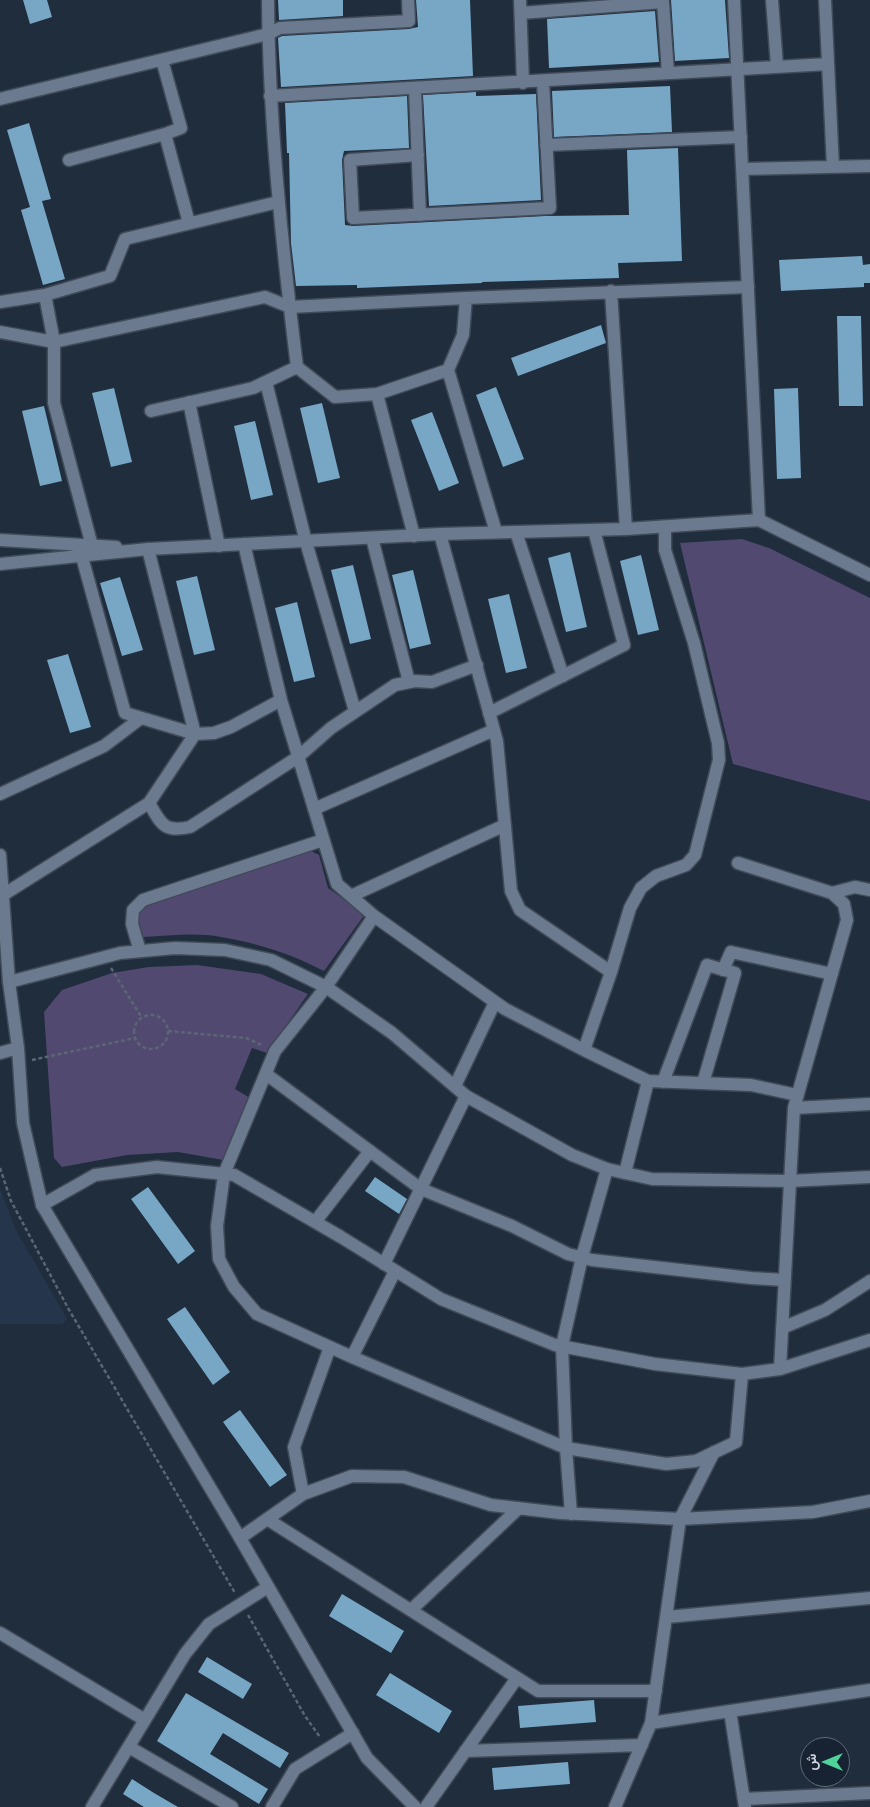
<!DOCTYPE html>
<meta charset="utf-8">
<style>
body{margin:0}
#map{position:relative;width:870px;height:1807px;overflow:hidden;background:#202d3d;font-family:"Noto Sans",Vazirmatn,sans-serif}
canvas{display:block}
.north{position:absolute;left:800px;top:1737px;width:50px;height:50px;box-sizing:border-box;background:#172333;border:1px solid #5f6a78;border-radius:50%;rotate:270deg;font-size:14px;font-weight:700;line-height:20px;text-align:center;color:#ccd4df}
.north::after{content:'';display:block;margin:auto;width:18px;height:22px;background:#50d398;clip-path:polygon(50% 0,100% 100%,50% 72%,0 100%)}
</style>
<div id="map">
<canvas width="870" height="1807"></canvas>
<div class="north">ش</div>
</div>
<script>
const ctx = document.querySelector('canvas').getContext('2d');
ctx.lineJoin = 'round';
function paint(path, color) { ctx.fillStyle = color; ctx.fill(path, 'evenodd'); }
function trace(path, color, width, dash) { ctx.strokeStyle = color; ctx.lineWidth = width; ctx.lineCap = dash ? 'butt' : 'round'; ctx.setLineDash(dash || []); ctx.stroke(path); }
const built = new Path2D(`
 M0,1189L16,1230L67,1319L62,1324H0Z`);
const green = new Path2D(`
 M742,539L769,548L870,598V801L733,764L680,543Z
 M307,849L319,855L328,888L365,914L324,971C291,954 258,943 221,937C196,932 169,936 143,937L132,921L136,910Z
 M197,965L261,974L308,994L267,1053L252,1048L235,1089L250,1098L229,1161L178,1152L127,1155L62,1167L54,1158L44,1012L62,990L112,973L149,967Z`);
const building = new Path2D(`
 M23,0H47L52,17L30,24Z
 M278,0H343V16L279,20Z
 M416,0H470L473,76L281,87L278,38L282,36L409,29L418,27Z
 M671,0H725L729,58L675,61Z
 M655,11L659,62L549,68L547,19Z
 M670,86L672,132L554,137L552,91Z
 M476,92V96L536,94L541,200L429,206L423,95Z
 M407,96L409,148L344,151L342,160L345,225L353,226L545,216L629,215L627,150L678,148L682,261L618,263L619,278L482,282V283L357,288V285L296,286L291,243L289,153H287L285,103Z
 M29,123L51,199L42,201L65,279L43,285L21,210L30,207L7,130Z
 M862,256L863,265L870,264V283H864V287L781,291L779,260Z
 M837,316H861L863,406H839Z
 M601,325L606,343L518,376L511,358Z
 M496,387L524,459L503,467L476,395Z
 M114,388L132,462L111,467L92,393Z
 M798,388L801,478L777,479L774,389Z
 M322,403L340,478L318,483L300,408Z
 M44,406L62,481L40,486L22,411Z
 M432,412L459,483L439,491L411,420Z
 M255,421L273,495L251,500L234,426Z
 M570,552L587,627L566,632L548,558Z
 M641,555L659,630L638,635L620,561Z
 M353,565L371,639L350,644L331,570Z
 M413,570L431,644L410,649L392,575Z
 M197,576L215,650L194,655L176,581Z
 M120,577L143,650L122,656L100,583Z
 M509,594L527,668L506,673L488,599Z
 M297,602L315,677L294,682L275,608Z
 M68,654L91,727L70,733L47,660Z
 M375,1177L407,1199L399,1214L365,1191Z
 M148,1187L195,1251L178,1264L131,1199Z
 M185,1307L230,1372L213,1385L167,1319Z
 M240,1410L287,1475L270,1487L223,1422Z
 M342,1594L404,1631L391,1653L329,1616Z
 M207,1657L252,1684L243,1699L198,1672Z
 M390,1673L452,1711L439,1733L376,1695Z
 M186,1693L289,1753L280,1768L223,1733L210,1754L268,1789L259,1804L157,1741Z
 M594,1700L596,1722L520,1728L518,1706Z
 M568,1762L570,1784L494,1790L492,1768Z
 M132,1779L154,1793L178,1807H144L123,1794Z`);
const path = new Path2D(`
 M111,968L142,1018
 M134 1032a17 17 0 1 1 34 0a17 17 0 1 1-34 0Z
 M168,1031L246,1038L262,1045
 M32,1060L135,1038
 M0,1168L11,1201L68,1308L235,1593
 M248,1615L305,1716L320,1737`);
const minor = new Path2D(`
 M520,0L523,83
 M772,0L777,66
 M825,0L833,167
 M521,13L663,2L668,73
 M162,60L181,128L165,134L189,223
 M415,89L420,215
 M270,96L828,64
 M0,99L268,34L280,28L409,21L408,0
 M546,145L741,137
 M418,155L350,160L353,218L550,208L543,82
 M69,160L165,134
 M743,169L870,166
 M611,291L626,529
 M45,295L54,342L265,297L290,307L466,298L748,287
 M0,302L45,295L110,276L125,239L278,202
 M0,332L54,342V403L92,546
 M297,367L335,397L377,394L448,370L463,335L466,298
 M448,370L496,532
 M266,382L306,542L355,711
 M377,394L414,536
 M189,402L219,546
 M151,411L253,388L297,367C282,245 269,123 268,0
 M516,532L563,676
 M440,534L497,741L511,891L520,910L611,972
 M372,538L409,682
 M244,544L281,700L337,884L374,916L505,1009L584,1050L648,1081L751,1085L797,1095
 M82,557L125,713L195,734L214,733L231,727L281,700
 M489,713L624,645L594,530
 M0,794L104,746L141,718
 M149,803C161,823 163,833 190,827L298,757L331,728L395,685L415,681L432,682L477,665
 M314,809L494,730
 M738,863L832,893L844,904L847,920L794,1108L780,1369
 M832,893L855,887L870,890
 M3,895L149,803L195,734L148,549
 M351,896L505,825
 M140,951L132,924L133,910L143,900L323,840
 M723,970L731,952L832,974
 M584,1050L611,972L630,908L641,888L656,876L686,865L695,855L719,760L718,743L694,643L665,550V527
 M266,1074L421,1189L512,1226L568,1254L592,1260L751,1278L784,1280
 M663,1082L707,965L735,973L703,1083
 M455,1086L495,1002
 M794,1108L870,1104
 M607,1169L582,1257L562,1346L566,1448L666,1464L696,1461L736,1442L742,1374
 M625,1173L648,1081
 M42,1205L95,1175L157,1167L234,1175L341,1237L441,1299L555,1345L655,1364L742,1374L780,1369L870,1340
 M315,1222L370,1151
 M384,1264L466,1096
 M395,1271L352,1357L566,1448L571,1514
 M782,1328L825,1310L870,1281
 M352,1357L257,1314L234,1287L219,1259L217,1226L224,1174L275,1051L326,987L374,916
 M303,1494L294,1447L330,1347
 M267,1519L538,1691H656
 M240,1538L303,1494L352,1476L404,1477L491,1505L560,1513L680,1519L813,1512L870,1501
 M411,1610L519,1508
 M667,1617L870,1598
 M0,1633L145,1720
 M730,1711L745,1807
 M651,1723L870,1690
 M129,1747L232,1807
 M465,1751L642,1745
 M744,1799L870,1793
 M92,1807L185,1654L209,1624L268,1587
 M272,1807L295,1769L353,1733
 M426,1807L517,1678
 M615,1807L651,1723L680,1519L714,1452`);
const tertiary = new Path2D(`
 M734,0L759,520
 M9,982L120,953L175,948L225,950L271,960L326,987L392,1033L466,1096L572,1155L607,1169L652,1179L789,1181L870,1177`);
const secondary = new Path2D(`
 M0,540L116,547
 M0,564L148,549L440,534L626,529L759,520L870,575
 M0,855L9,982L18,1048L23,1123L42,1205L240,1538L367,1758L415,1807
 M0,1053L18,1048`);
paint(built, '#25364c');
paint(green, '#514970');
paint(building, '#77a7c5');
trace(minor, '#404a58', 15);
trace(tertiary, '#404a58', 15);
trace(secondary, '#404a58', 15);
trace(path, '#5b6675', 2.5, [4, 2.5]);
trace(minor, '#6b7a8e', 12);
trace(tertiary, '#6b7a8e', 12);
trace(secondary, '#6b7a8e', 12);
</script>
